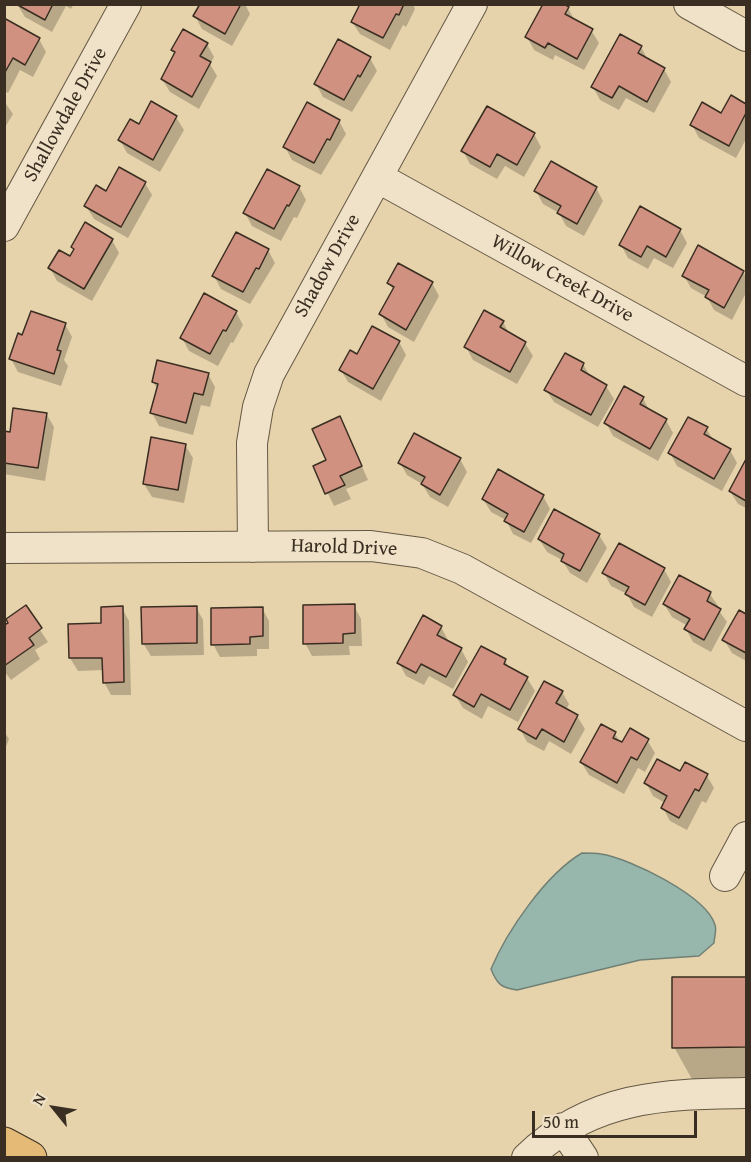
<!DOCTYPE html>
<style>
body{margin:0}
#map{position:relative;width:751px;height:1162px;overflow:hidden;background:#e7d3ab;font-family:"Gentium Book Plus",serif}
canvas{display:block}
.frame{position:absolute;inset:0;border:6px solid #392e21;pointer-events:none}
.north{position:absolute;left:24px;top:1078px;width:60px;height:60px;-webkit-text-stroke:4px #efe2c8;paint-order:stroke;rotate:300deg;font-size:16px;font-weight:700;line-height:24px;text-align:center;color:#392e21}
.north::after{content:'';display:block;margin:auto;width:21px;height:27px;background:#392e21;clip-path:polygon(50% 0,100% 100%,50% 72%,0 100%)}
.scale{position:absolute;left:532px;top:1111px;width:165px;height:27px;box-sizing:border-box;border:3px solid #392e21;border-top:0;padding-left:8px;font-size:18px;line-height:21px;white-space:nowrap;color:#392e21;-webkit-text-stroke:4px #efe2c8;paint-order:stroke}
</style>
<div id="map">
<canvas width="751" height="1162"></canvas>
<div class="frame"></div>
<div class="north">N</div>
<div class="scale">50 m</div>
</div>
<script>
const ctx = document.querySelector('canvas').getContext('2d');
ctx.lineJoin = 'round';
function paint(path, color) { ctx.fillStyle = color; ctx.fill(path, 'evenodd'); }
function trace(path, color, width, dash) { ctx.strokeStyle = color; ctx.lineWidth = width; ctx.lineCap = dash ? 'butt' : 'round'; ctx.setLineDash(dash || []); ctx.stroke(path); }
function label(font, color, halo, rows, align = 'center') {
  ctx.font = font + ' "Gentium Book Plus",serif'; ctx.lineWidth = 5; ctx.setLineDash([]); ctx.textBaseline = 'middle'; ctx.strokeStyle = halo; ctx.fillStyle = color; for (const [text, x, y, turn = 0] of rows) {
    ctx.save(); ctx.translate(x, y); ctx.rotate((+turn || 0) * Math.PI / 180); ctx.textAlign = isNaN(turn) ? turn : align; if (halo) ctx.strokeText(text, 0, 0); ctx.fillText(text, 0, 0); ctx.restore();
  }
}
const water = new Path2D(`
 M582,853C588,853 595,853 601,854C629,858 707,896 715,925C717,930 714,938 714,943L699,956L640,960L517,990C501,988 497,984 491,969C507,931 546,874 582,853Z`);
const shadow = new Path2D(`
 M17,4H74L71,9L66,6L52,32L25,17Z
 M201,4H245L250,14L232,46L202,29L195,16Z
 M361,4H413L415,9L406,27L403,25L390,50L360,34L352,22Z
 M568,8L575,21L591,30L599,43L584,70L555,55L553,60L534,50L527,37Z
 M4,20L39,39L46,52L33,77L20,70L8,93L4,91Z
 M207,44L214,57L210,64L217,76L199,109L170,92L162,79L176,55L173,50Z
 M641,47L648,60L664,69L671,82L654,113L626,98L619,110L600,100L593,87Z
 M370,58L377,71L352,112L323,97L316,84Z
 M731,97L746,105V139L736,158L699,138L692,125L721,115Z
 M4,101L13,114L4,129Z
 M152,103L176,117L184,130L160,172L127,153L120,140L139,126Z
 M339,121L346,134L321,175L292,160L285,147Z
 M534,134L541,147L524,177L505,166L497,179L470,164L463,151Z
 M145,183L152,195L128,238L94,219L86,206L107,193Z
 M299,187L306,200L297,218L294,217L281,241L252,226L245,213Z
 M596,188L603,201L584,236L566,226L559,213L543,204L536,191Z
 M680,230L687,243L673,268L654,258L648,269L628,258L621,245Z
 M112,240L119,253L92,301L57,281L50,268L70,258L74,251L72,247Z
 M268,250L275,263L250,304L221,289L214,276Z
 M743,272L746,277V293L732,320L714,310L707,297L691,288L684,276Z
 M389,283H432L439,296L414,342L388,327L381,314L394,291Z
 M236,312L243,325L233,343L231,342L218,366L189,351L182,338Z
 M503,322L510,335L525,343L533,356L517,384L473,360L466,347Z
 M65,324L72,337L64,360L68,366L61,386L18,372L11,359L23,337Z
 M399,342L406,355L381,401L348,382L341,370L358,356Z
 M583,364L591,378L606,386L614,399L598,427L554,402L546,390Z
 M208,374L215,387L210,407L201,405L193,435L159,426L152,413L158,390L153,382Z
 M643,398L650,412L666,420L673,433L658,461L613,436L606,423Z
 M47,415L54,427L45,481L4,474V432L11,433Z
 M706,428L714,441L730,450L737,463L722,491L677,466L670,453Z
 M346,431L368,480L346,489L351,499L334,506L315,467L328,461Z
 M185,445L193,458L184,503L152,497L144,484Z
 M460,459L467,472L448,507L430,497L422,484L407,475L400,463Z
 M746,462V508L738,504L730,491Z
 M543,496L550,509L531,543L513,534L506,520L491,512L483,499Z
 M599,535L607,548L587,583L570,573L562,560L547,552L539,539Z
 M664,569L671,582L652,617L634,607L627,594L611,586L604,573Z
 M710,594L718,606L717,608L727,622L711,652L693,642L686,629L688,626L672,617L664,604Z
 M354,606L361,619L362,646H349L350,655L312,656L305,643Z
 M25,607L48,642L35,650L40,659L11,680L4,671V627Z
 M196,607L203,620L204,655L151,656L143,643Z
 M122,608L129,621L131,695H111L104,682V670L78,671L70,658Z
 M262,608L269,621V649H257V656L220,657L213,644Z
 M740,612L746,616V661L732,653L724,640Z
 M441,627L448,640L447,642L461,649L468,662L453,689L429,676L424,685L406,676L399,663Z
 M505,661L510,669L527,678L535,691L518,722L488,706L482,719L463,708L455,695Z
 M562,692L569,704L566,710L577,716L585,729L571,754L549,741L544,751L527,742L520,729Z
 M4,731L9,739L4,752Z
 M615,734L621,743L647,740L655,753L645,772L638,768L624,794L589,775L581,762Z
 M681,773L707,776L714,788L706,803L702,801L687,830L670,821L663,808L665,803L653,796L646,783Z
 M746,978V1081H693L674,1047L673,979Z`);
const building = new Path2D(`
 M16,4H53L45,20Z
 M200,4H241L225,34L193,16Z
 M360,4H404L399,15L396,14L383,38L351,22Z
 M543,4H564L569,7L565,14L593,29L577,59L548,43L545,48L525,37Z
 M4,18L40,38L25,65L13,58L4,74Z
 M183,29L208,43L200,56L211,62L192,97L161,79L175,52L171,50Z
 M620,34L642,46L638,53L665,68L647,102L619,86L612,98L591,87Z
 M338,39L371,57L360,77L358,75L344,100L314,84Z
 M731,95L746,104V113L729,146L690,125L702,102L721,113Z
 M151,101L177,116L153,160L118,140L130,119L139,124Z
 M307,102L340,120L330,140L327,139L314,163L283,147Z
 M487,106L535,133L517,165L497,154L490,167L461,151Z
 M551,161L597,187L577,224L557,213L561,206L534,191Z
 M119,167L146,182L121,227L84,206L96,185L106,191Z
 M267,169L300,186L289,206L287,205L274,229L243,213Z
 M640,206L681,229L666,257L647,246L641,257L619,245Z
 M85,222L113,239L84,289L48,268L59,250L70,256L74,249L71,247Z
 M236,232L269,249L259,269L256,268L243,292L212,276Z
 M698,245L744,271L724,308L705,297L709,290L682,276Z
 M398,263L433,282L406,330L379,314L394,287L387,283Z
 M204,293L237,311L226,331L223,330L210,354L180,338Z
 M484,310L504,321L500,327L526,342L510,372L464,347Z
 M31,311L66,323L57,350L61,351L54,374L9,359L18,333L22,335Z
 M372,326L400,341L373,389L339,370L350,350L357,354Z
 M565,353L584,363L581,370L607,385L591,415L544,390Z
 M157,360L209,373L203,395L194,393L186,423L150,413L158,384L152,382Z
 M624,386L644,397L640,404L667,419L650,449L604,423Z
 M13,408L47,413L38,468L4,463V431L10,432Z
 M340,416L362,466L340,476L345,485L325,494L313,466L326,460L312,429Z
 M688,417L708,427L704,434L731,449L714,479L668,453Z
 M414,433L461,458L440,495L421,484L425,477L398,463Z
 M151,437L186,444L178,490L143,484Z
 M746,459V501L729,491Z
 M498,469L544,495L524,532L504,521L508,514L482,499Z
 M554,509L600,534L580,571L561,561L564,554L538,539Z
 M619,543L665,568L645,605L625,594L629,587L602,573Z
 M679,575L711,592L707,601L721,609L704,640L684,629L690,619L663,604Z
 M355,604V633L343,634V643L303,644V605Z
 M26,605L42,628L29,638L34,645L4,666V625L8,623L6,619Z
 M123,606L124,682L103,683L102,658H69L68,624L101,623V607Z
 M197,606V643L142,644L141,607Z
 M263,607V636L250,637V644L211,645V608Z
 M739,610L746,614V653L722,640Z
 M423,615L442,626L437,635L462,648L446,677L421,664L416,673L397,663Z
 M481,646L506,659L504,664L528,677L510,710L481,694L474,707L453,695Z
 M544,681L563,691L556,703L578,715L564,742L542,729L536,739L518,729Z
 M601,724L616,732L613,738L622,742L630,728L649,739L637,760L631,757L617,783L580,762Z
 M657,759L680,771L685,762L708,774L699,791L695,789L679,818L661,808L667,796L644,783Z
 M672,977H746V1047L672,1048Z`);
const minor = new Path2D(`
 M689,4L746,36
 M377,177L746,381
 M4,226L126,4
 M253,547L252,443L258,407L269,374L472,4
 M4,548L371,546L422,553L462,569L746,726
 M725,876L746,837
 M563,1128L583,1158
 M527,1158C591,1096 663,1094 746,1093`);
const major = new Path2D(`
 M4,1144L30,1158`);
const streetNames = [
 ["Shallowdale Drive",66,115,-61],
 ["Shadow Drive",328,266,-61],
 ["Willow Creek Drive",562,279,29],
 ["Harold Drive",344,548,2]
];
paint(water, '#97b7ad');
trace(water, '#718075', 1.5);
paint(shadow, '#0003');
paint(building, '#d19181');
trace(building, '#392e21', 1.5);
trace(minor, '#645744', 32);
trace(major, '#392e21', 35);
trace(minor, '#efe2c8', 30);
trace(major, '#e4ba76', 33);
label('20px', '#392e21', '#efe2c8', streetNames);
</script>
